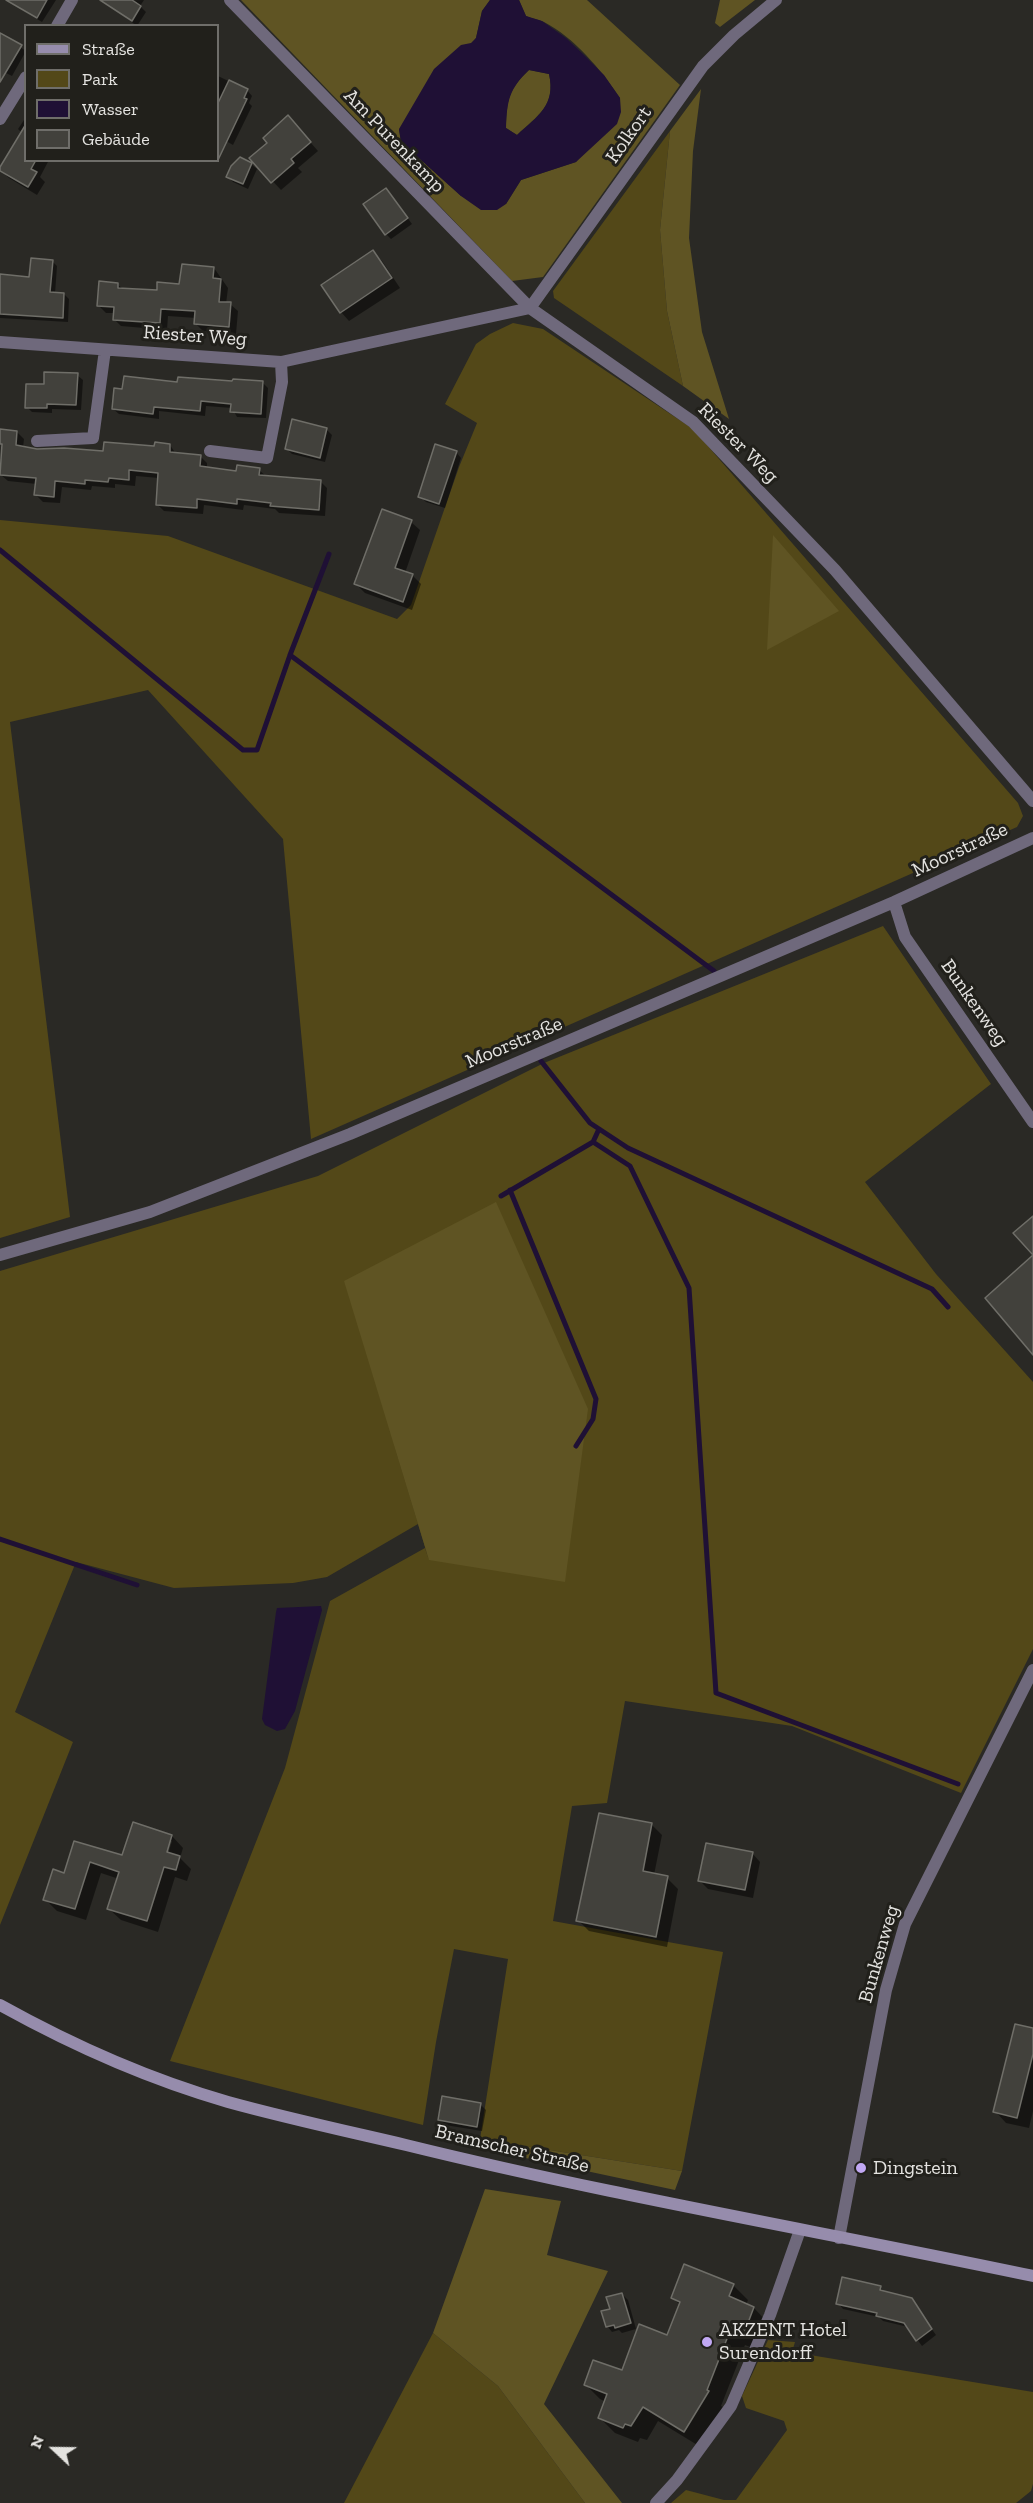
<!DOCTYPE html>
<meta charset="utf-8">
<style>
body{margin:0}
#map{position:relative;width:1033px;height:2503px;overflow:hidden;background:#2a2925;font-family:"Zilla Slab",serif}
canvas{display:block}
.legend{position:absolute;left:24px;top:24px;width:195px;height:138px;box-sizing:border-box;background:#21201b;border:2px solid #6f6e6a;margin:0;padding:8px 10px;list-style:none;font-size:18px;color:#e4e3e0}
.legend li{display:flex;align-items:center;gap:12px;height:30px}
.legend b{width:30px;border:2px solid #6f6e6a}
.north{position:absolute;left:24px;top:2419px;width:60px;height:60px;-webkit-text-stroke:4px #21201b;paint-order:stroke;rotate:292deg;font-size:16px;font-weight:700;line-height:24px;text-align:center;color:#e4e3e0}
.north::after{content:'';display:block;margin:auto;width:21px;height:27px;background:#e4e3e0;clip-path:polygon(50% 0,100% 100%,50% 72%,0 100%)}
</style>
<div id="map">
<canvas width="1033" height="2503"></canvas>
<ul class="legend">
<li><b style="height:8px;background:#968cac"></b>Straße</li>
<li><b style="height:16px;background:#534818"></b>Park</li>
<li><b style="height:16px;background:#1f1035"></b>Wasser</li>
<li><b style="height:16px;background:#42413c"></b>Gebäude</li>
</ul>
<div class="north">N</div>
</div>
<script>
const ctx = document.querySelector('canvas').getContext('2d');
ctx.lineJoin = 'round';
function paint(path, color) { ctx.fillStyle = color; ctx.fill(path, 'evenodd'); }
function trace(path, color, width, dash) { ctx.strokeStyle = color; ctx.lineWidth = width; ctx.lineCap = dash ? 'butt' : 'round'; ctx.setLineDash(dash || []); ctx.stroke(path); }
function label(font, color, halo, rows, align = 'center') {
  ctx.font = font + ' "Zilla Slab",serif'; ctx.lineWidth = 6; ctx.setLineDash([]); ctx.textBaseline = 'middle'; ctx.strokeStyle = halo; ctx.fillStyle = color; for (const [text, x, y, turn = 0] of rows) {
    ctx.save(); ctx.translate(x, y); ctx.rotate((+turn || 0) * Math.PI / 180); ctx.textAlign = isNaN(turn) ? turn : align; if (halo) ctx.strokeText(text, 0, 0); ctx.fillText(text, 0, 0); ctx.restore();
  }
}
const green = new Path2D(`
 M670,131L660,230L667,311L683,386L554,298L553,291Z
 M513,323L543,329L693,429L1018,803L1023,816L1017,827L311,1139L283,839L148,690L10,722L70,1217L0,1238V520L168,536L397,619L411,605L459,467L477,423L445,404L476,344L490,334Z
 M883,926L991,1084L865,1182L936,1274L1033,1382V1649L961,1793L792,1726L625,1701L607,1803L572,1806L553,1921L723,1952L682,2171L480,2139L508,1959L454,1949L436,2042L423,2125L170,2061L285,1768L330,1601L425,1548L429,1560L344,1281L418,1524L327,1577L293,1583L174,1588L76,1562L15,1712L73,1742L0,1925V1271L318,1176L544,1063Z
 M433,2333L498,2386L585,2503H344Z
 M768,2340L795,2342L792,2352L1033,2392V2484L1031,2491L1016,2503H671L686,2490L724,2500H736L787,2430L784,2421L746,2408L742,2396Z`);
const forest = new Path2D(`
 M241,0H490L482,11L476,38L399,130L401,142L461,196L506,204L521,180L576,162L620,98C601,70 575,38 544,22C538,19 532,19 526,16L519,0H587L680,85L543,277L512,281Z
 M720,0H755L720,27L715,23Z
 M529,70L549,74C556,106 538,115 517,135L506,128C507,99 508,90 529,70Z
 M701,89L693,151L689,238L702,332L729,419L683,386L667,311L660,230L670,131Z
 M773,535L839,611L767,650Z
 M496,1202L588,1409L565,1582L429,1560L344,1281Z
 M480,2139L682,2171L675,2190L479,2148Z
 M485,2189L561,2201L547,2255L608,2271L544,2404L622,2503H585L498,2386L433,2333Z`);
const water = new Path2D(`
 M490,0H519L526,16L542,21L566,38L584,55L604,75L620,98L621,112L617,124L576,162L521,180L506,204L497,210H481L461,196L401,142L399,129L434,69L461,45L471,43L476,38L482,11ZM529,70L549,74C556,105 538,116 517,135L506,128C507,101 509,89 529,70Z
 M321,1606L322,1610L295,1711L285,1729L277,1731L265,1725L262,1719L276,1612L277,1608Z`);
const shadow = new Path2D(`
 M20,0H56L42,22L22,10L17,5Z
 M144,0L140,6L146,12L137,26L103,1Z
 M0,34L26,51L12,76L0,70Z
 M218,76L247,90L252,96L249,103L252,106L233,145L226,141L218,142Z
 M26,117V160H49L40,177L45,182L37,195L9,178L0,170L22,133L18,129Z
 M296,126L318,151L298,168L302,172L281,190L251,158Z
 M251,164L257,169L248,189L233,182L227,176Z
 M391,195L412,224L391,239L386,234Z
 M373,252L382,261L400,288L349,321L341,312Z
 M52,261L57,266L55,294H64L69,299L68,322L0,318V276L31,279Z
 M214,268L228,288L226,304H230L238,311L236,334L203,331L196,324V318L168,316L167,330L121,326L114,319L115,313H106L98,305L117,284L123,289L158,292L181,286Z
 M77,375L83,380L81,410L52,409V413L32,412L27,407L45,386Z
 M262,382L268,388L266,418L237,417L232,408L206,406L205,416L159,411V419L119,414L113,409L179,384Z
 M326,429L332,435L325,462L292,454L286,448Z
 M17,432L24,439L23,448L37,451L105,453L170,445L176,454L200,456L207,463V469L237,473L259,470L267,477L320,481L327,488L325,516L279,513L275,509L244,505L243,510L204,505L203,514L164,511L157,504L159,478L136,476L135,486L115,484V488L92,486L91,490L62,487L60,503L43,502L36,495L37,484L8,481L1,475L3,447L0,444Z
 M456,452L461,458L445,508L426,502L420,496Z
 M411,522L420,530L405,573L413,576L421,584L412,610L365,593L356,584Z
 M651,1824L662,1835L654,1875L667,1878L678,1889L667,1947L589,1931L578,1920Z
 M172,1836L183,1848L180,1858L191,1869L187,1881L175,1877L158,1932L121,1920L109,1909L119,1879L101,1873L86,1920L57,1911L45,1899L65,1875L75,1842L123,1857ZM169,1841H172L166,1860L163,1859Z
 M752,1853L760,1862L753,1898L708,1889L700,1881Z
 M1033,2030V2111L1029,2128L1006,2123L995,2111Z
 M480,2104L486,2110L482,2131L445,2125L440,2120Z
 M733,2285L748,2300L746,2305L754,2308L769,2324L758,2350L745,2345L721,2406L723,2407L699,2446L658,2421L647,2440L640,2438L638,2442L615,2433L600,2418L606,2402L600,2399L585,2384L622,2372L668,2337L680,2305L673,2298Z
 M880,2287L886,2293L911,2300L936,2335L922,2346L908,2327L883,2321L879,2317L843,2309L838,2303Z
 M622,2294L628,2300L636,2329L622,2333L619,2330L612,2332L607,2326L611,2310Z`);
const stream = new Path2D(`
 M0,550L243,750H257L290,655L329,554
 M290,655L714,971
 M541,1061L590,1123L628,1148L932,1289L948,1307
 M599,1129L593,1142L630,1166L689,1288L716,1693L958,1784
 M510,1190L596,1399L593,1419L576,1446
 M501,1196L593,1142
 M0,1539L137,1585`);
const building = new Path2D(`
 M6,0H47L37,18Z
 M100,0H132L141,6L132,21Z
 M0,33L22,45L0,82Z
 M229,80L248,89L244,98L247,99L218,160V103Z
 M288,115L311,142L291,159L294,163L271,183L249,158L267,143L263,138Z
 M26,124V160H36L31,169L37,172L28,187L0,171V167Z
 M240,157L252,163L243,184L226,177L231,166Z
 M386,188L408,218L385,235L363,204Z
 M373,250L392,278L340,313L321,285Z
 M31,258L53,260L50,292L64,293L63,318L0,314V274L29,277Z
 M182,264L214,267L213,278L221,279L219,302H231L229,327L194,324L195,311L161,309L160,323L113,320L114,307L97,306L99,281L118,283V288L157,290V282L179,284Z
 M44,372L78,373L76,405L47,404V408H25L26,384H44Z
 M124,376L177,382L178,377L232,381L233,379L263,381L261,414L230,412L231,404L201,401L200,411L154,407L153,414L112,409L114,388L122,389Z
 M292,419L327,428L320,458L285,449Z
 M0,429L17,431L16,445L37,449L64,448L103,451L104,442L154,446L155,442L170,444V452L201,455L200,466L236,471L237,465L260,468L259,475L321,480L319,510L270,506L271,503L237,499V504L197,499V508L156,505L158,473L129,470V480L109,478L108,482L85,480V484L55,481L54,497L34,495L36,478L0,475L2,444H0Z
 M435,444L457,451L439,504L418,497Z
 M382,509L412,520L395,568L413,574L403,602L354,584Z
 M1033,1216V1355L985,1298L1033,1255L1013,1233Z
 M599,1813L652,1823L643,1871L668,1876L656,1937L576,1921Z
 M133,1822L172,1835L167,1852L180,1856L176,1870L164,1867L147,1921L107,1909L119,1872L90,1862L75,1909L43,1900L53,1869L64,1873L74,1841L122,1855Z
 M706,1843L753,1852L745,1890L698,1881Z
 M1015,2024L1033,2028V2054L1017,2118L993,2112Z
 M442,2096L481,2103L477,2127L438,2120Z
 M684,2264L734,2284L729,2296L754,2307L743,2336L730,2331L707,2390L709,2391L684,2432L643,2407L631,2426L625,2424L623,2428L598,2418L607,2394L584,2385L593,2360L622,2370L639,2324L667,2335L680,2302L671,2298Z
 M842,2277L881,2286L880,2290L912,2298L932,2329L916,2341L904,2323L876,2316L877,2313L836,2304Z
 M622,2293L631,2323L615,2328L614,2325L606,2327L601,2311L610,2309L606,2297Z`);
const street = new Path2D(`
 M230,0L530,308L703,66L734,35L776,0
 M57,26L72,0
 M0,119L26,77
 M0,342L281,362L530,308L693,422L835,570L1033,801
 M37,441L93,438L105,350
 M210,451L267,458L282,382L281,362
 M894,902L905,937L1033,1122
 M0,1255L150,1212L350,1134L894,902L1033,838
 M839,2238L886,1990L905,1924L1033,1670
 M656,2503L677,2480L731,2406L770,2315L800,2230`);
const secondary = new Path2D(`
 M0,2005C72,2045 148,2079 228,2102C286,2118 346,2131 406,2145C613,2196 824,2232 1033,2276`);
const markers = [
 [861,2168,6,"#c1a8f3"],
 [707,2342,6,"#c1a8f3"]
];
const streetNames = [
 ["Kolkort",629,135,-55],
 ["Am Purenkamp",394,141,46],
 ["Riester Weg",195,336,4],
 ["Riester Weg",738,443,45],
 ["Moorstraße",960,850,-25],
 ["Bunkenweg",974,1003,55],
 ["Moorstraße",514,1043,-23],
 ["Bunkenweg",879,1954,-74],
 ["Bramscher Straße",512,2149,13]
];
const poiNames = [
 ["Dingstein",873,2168],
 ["AKZENT Hotel",719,2330],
 ["Surendorff",719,2353]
];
paint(green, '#534818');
paint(forest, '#5f5423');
paint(water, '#1f1035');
paint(shadow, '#0007');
trace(stream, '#1f1035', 5);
paint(building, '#42413c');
trace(building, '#6f6e68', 1.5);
trace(street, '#6f697c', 12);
trace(secondary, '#968cac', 12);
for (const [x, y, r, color] of markers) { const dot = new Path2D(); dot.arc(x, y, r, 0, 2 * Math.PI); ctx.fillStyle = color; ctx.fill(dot); trace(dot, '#21201b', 2); }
label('20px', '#e4e3e0', '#21201b', streetNames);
label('20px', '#e4e3e0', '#21201b', poiNames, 'left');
</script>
